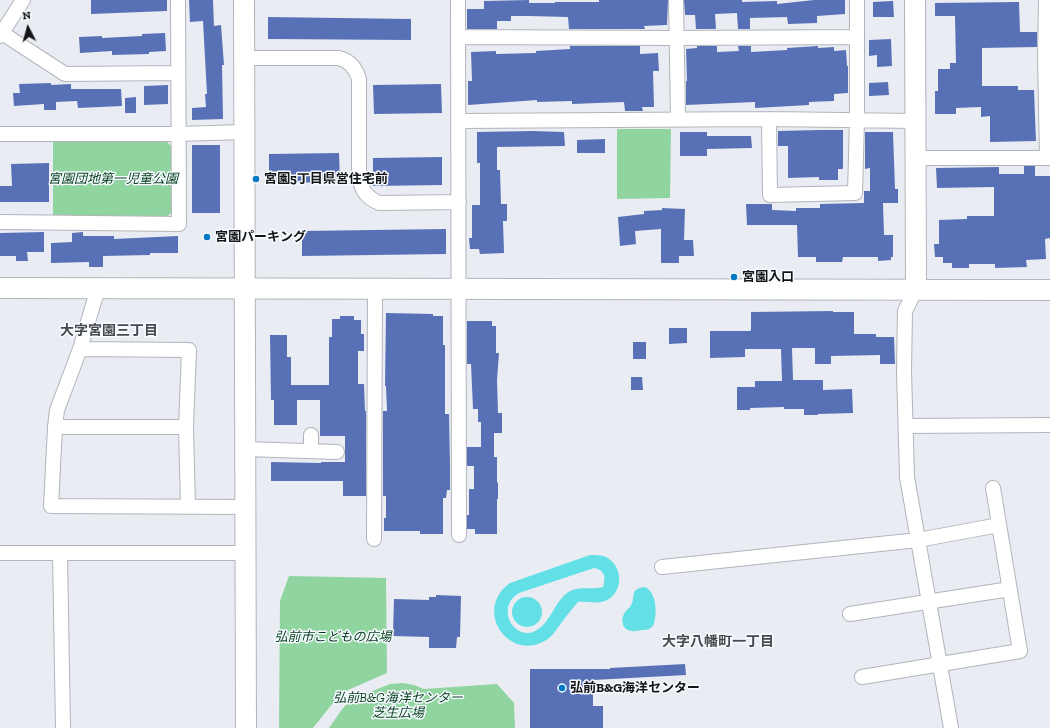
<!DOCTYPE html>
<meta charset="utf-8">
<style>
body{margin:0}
#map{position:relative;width:1050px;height:728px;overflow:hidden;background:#eaecf3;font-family:"Zilla Slab",serif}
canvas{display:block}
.north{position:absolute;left:8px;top:8px;width:40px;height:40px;-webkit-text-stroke:3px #f7faff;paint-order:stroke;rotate:354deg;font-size:11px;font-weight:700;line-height:16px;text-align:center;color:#131416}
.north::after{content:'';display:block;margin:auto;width:14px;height:18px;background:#131416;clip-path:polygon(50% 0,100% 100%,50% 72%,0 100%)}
</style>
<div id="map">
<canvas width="1050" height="728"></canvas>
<div class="north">N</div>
</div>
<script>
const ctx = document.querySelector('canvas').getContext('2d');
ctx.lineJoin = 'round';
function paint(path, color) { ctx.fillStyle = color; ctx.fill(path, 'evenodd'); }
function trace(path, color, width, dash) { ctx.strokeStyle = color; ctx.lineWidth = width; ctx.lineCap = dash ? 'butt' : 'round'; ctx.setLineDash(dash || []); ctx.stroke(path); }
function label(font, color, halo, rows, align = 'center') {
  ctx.font = font + ' "Zilla Slab","Noto Sans JP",serif'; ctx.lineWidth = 3; ctx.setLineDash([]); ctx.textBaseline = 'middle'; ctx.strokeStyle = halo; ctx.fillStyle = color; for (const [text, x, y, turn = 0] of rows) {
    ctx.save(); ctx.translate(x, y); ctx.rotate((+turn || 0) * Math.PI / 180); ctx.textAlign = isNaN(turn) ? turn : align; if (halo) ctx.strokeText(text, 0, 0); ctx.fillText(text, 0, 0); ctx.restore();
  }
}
const green = new Path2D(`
 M617,129H671L670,198L617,199Z
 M53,141H166L173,148L172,212L167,217L53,216Z
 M289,576L386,578L387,673L348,690L337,698L313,728H279L280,601Z
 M402,683L414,685L424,689L497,684L514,703L515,728H329L340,712L350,700L390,684Z`);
const water = new Path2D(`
 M590,555C596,555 601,555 606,557C622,565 624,589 609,599C599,605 589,601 578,602C571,610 565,618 559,626C556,630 553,635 549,638C512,666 471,611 510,583ZM594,568C605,570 606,577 603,587C592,590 581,586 570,591C554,600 551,625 533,632C512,639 496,606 519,593Z
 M645,587C657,593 657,613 654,624C651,630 646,630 641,630C637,631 632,632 628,630C622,628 621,619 624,614C625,611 628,609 630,607C637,597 628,589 645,587Z
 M512 612a15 15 0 1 1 30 0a15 15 0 1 1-30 0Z`);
const building = new Path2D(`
 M91,0H167V11L91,14Z
 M189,0H213L214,26L221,25L224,65H222L223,119L192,120V108L206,107L205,94H207L203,21L190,22Z
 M529,0V3H555V2H599V0H668L667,25L644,26L645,29H569L568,17L529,16H511V21H497V29H467V9H484V1Z
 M684,0H742V2L777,1V4L814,0H845V14L817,16V23L788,24L787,17L750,18V29H738L737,13L715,14L716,29H696L695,15H685Z
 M893,1L894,17H873V2Z
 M1019,2L1020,32H1037V47L982,48V86H1018V90H1034L1036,141L990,142V116L981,117V107L956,108V114H935V91H938V69H950V63H956L955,16H935V3Z
 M268,17L411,19V40L268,39Z
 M165,33L166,51L149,52V54L112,55V51L80,53L79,37L102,36V38L142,36V34Z
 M891,39L892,66L877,67V55L869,56V40Z
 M570,46H640V54L658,53L659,71H653L654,107H642L643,111H625L624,102L572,104V101L537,102V100L468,105V81H472L471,52L496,51V54L536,53V51L570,49Z
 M697,46H717V52L739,51L738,46H751V52L787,50V48L818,46V48L834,47V51L846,50L847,66H848V93L834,94V101L809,102V105L755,108V102L686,105V81H687L686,49L697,48Z
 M888,82L889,95L869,96V83Z
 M51,83V85L71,84V89H121L122,106L78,108L77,101L56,102V110H44V104L14,106L13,93H20L19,84Z
 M441,84L442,113L374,114L373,85Z
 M168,85V104L144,105V86Z
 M136,97V113H125V98Z
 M819,130H843V169H838V180H819V177L788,178V146H778V131Z
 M532,131L564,132L565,146L497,147V170H500L501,204H507V221H503L504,253L480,254L479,249H470L469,238H472V205H480V163H477V132Z
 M680,132H707V136H751L752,148L707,149V156H680Z
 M865,132H893L895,189H898V203H883L884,235H893V257H891V260L878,261V257H843L842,262H816V257H798L797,225H747L746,204H772V210L796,211V208H820V204L864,203V191H870V168L865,169Z
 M605,139V153H577V140Z
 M192,145H220V213H192Z
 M339,153L340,182L269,183V154Z
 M442,157V185L373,186V158Z
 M49,163V202H0V186H12L11,164Z
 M1024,166H1035V176H1050V238L1045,239L1046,259L1026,260L1027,267L995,268V264H969V268H952V263H943V257H935L934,244H939V220L967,219V216H994V187L937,188L936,168L999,167V174H1024Z
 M662,208L685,209L684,240H693L694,256H679V263H661V229L635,231L636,244L620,246L618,217L644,214V211L662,210Z
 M446,229V254L302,256V231Z
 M44,232V252H27L28,261H16V256H0V233Z
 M83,232V236H114V239L178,236V253H150V255L103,256V267H89V262L51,263V243L72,242V233Z
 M833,311V312H854V334H876V337H894L895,364H880V355L831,356V364H815V348H792L793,380H823V390L852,389L853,413L818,414V415H804V409H784V407L750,408V410H737V387H755V381H782L781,349H745V357L710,358V331H750L751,330V312Z
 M386,313L433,314V316H443V345H445V414H449L450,466V490H447L446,498H443V534H420V531H384V518H386V496H383V411H387L386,386H385Z
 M340,316H354V320H361V334H364V351H358V384H364L365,411H366V496H343V481H271V462L321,463V462H345V436H320V400H297V425H274V400H271L270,335H287V357H291V385H329V337H332V319H340Z
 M467,321H492V326H496V353H499L497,380L498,413H502V433H494V457H497V482L498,483V499H497V534H475V529H467V515H469V489H474V466H467V447H481V422H478V409H473L471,364H467Z
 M669,328H687V343L669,344Z
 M633,342H646V359H633Z
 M631,377H642L643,390H631Z
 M436,595L461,596L460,637H457L456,648H429V637L393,636L394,599L429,600V597H436Z
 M685,664L686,675L593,680V706H603V728H530V669H610V668Z`);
const street = new Path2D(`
 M458,0L459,535
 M676,0L678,119
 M1046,0L1045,56L1047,158
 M2,33L65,74L178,73
 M0,36L23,0
 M459,37L676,38L857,37
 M244,58H339C350,61 356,68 359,79V177C362,191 366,197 379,203L459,202
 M769,119L770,195L855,193L857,120V0
 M459,121L769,119L915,121
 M0,134H179L244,132
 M915,158H1050
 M0,222L179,224L178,0
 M98,288L80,349L57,410L55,427L51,506L245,507
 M916,289L905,311L904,371L907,477L951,728
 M80,349L189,350L186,427L188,507
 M906,426L1050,425
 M55,427H186
 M245,449L337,452
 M311,451V435
 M374,539L375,288
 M0,553H245
 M60,553L63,728
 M662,567L918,540L999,525
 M850,614L1010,589
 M862,677L1020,651L993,488`);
const secondary = new Path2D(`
 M244,0L246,728
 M915,0L916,289
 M0,288L1050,290`);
const markers = [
 [256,179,4,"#0078c2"],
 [207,237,4,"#0078c2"],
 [734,277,4,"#0078c2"],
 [562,688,4,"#0078c2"]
];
const parkNames = [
 ["宮園団地第一児童公園",113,179],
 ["弘前市こどもの広場",333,637],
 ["弘前B&G海洋センター",398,698],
 ["芝生広場",398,713]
];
const poiNames = [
 ["宮園5丁目県営住宅前",264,179],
 ["宮園パーキング",215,237],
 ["宮園入口",742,277],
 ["弘前B&G海洋センター",570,688]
];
const neighbourhoodNames = [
 ["大字宮園三丁目",109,331],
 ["大字八幡町一丁目",718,642]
];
paint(green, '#90d49f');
paint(water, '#63e0e5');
paint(building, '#5871b6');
trace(street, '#b1b4ba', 16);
trace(secondary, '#b1b4ba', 22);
trace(street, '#fff', 14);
trace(secondary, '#fff', 20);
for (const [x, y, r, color] of markers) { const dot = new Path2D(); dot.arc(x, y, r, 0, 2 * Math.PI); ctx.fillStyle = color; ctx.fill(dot); trace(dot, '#f7faff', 1.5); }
label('italic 13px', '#013d1a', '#f7faff', parkNames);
label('bold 13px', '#131416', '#f7faff', poiNames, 'left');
label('bold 14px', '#47494e', '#f7faff', neighbourhoodNames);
</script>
